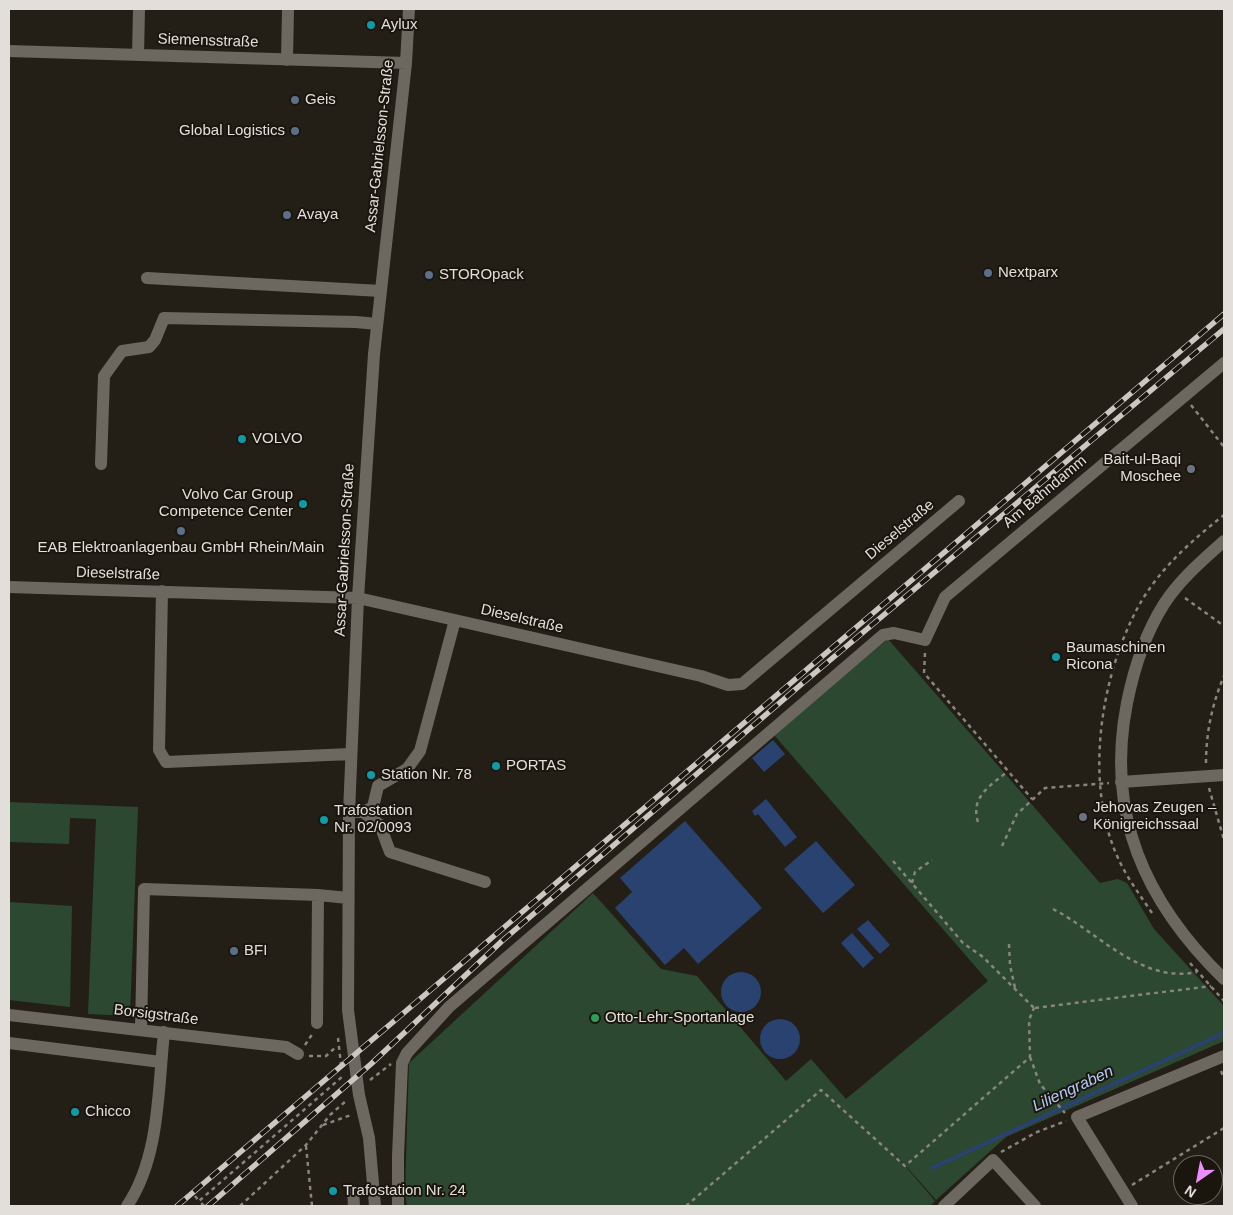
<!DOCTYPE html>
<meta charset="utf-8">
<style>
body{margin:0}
#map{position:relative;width:1233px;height:1215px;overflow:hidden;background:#231f17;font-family:Arial,sans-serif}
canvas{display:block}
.frame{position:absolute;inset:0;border:10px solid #e2dfda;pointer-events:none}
.north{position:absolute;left:1173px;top:1155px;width:50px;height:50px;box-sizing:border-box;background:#1a160e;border:1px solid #6a6660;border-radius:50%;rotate:213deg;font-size:14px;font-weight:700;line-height:20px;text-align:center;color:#e2dfda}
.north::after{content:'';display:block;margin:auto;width:18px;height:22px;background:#eb8dfc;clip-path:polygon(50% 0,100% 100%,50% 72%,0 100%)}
</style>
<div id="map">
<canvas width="1233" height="1215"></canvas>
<div class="frame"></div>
<div class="north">N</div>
</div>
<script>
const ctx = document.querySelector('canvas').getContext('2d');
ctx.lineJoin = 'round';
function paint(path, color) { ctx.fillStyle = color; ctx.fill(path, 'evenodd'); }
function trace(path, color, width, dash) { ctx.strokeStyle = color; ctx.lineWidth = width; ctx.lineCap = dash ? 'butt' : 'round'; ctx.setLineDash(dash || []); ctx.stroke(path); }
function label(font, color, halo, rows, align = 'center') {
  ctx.font = font + ' Arial,sans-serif'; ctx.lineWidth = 4; ctx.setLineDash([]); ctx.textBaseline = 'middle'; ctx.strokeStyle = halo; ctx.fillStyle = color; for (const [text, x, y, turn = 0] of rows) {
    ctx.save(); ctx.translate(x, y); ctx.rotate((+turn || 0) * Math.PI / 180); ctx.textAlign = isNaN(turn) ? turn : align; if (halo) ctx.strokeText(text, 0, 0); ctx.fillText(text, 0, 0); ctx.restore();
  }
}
const green = new Path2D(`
 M888,639L1100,883L1118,879L1127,883L1154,929L1224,1006V1041L1006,1137L936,1200L888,1146L935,1201L930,1206H407L405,1192L409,1063L593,893L661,969L697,976L786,1081L811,1059L846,1099L988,981L774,735Z
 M9,802L138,807L130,1016L88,1014L96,819L70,818L69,844L9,842Z
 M9,902L72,906L70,1007L9,1000Z`);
const water = new Path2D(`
 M773,740L785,754L764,772L752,758Z
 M766,799L797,837L785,847L758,814L755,816L752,811Z
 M685,821L762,908L698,964L684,948L665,965L615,908L632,892L620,878Z
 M816,841L855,885L823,913L784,869Z
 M868,920L890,945L880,954L857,929Z
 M852,933L874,958L863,968L841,943Z
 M721 992a20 20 0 1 1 40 0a20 20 0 1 1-40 0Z
 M760 1039a20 20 0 1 1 40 0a20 20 0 1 1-40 0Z`);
const stream = new Path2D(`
 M932,1168L1224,1033`);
const path = new Path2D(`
 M1191,405L1224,447
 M1185,598L1224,626
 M925,653L924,673L1032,799
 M1206,763C1206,733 1212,704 1224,676
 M1209,788L1224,840
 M978,822C970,797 990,786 1008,771
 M1002,846L1017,814L1045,788L1109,783
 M893,861L963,943L983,957L1034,1008
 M912,883L915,872L932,860
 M1053,909C1098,932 1141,984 1197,972
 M1152,913C1140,895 1127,878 1118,858C1084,784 1100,679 1137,609C1157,571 1191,541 1224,515
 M1009,944L1010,965L1015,988
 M1190,963L1224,1001
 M1035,1008L1211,986
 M338,1038L341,1065
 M305,1045L313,1033
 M309,1056H326L337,1046
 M1030,1057L1040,1084L1065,1113
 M1221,1071L1224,1078
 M370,1080L391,1064
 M323,1125L351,1115
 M306,1146L312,1206
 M1001,1152L1037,1132L1066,1121
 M1132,1185L1224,1128
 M195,1196L199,1201
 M204,1206L199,1201L343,1076
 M240,1206L306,1145L330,1115L347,1100
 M686,1206L821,1090L905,1166L1030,1057L1029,1020L1034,1008`);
const minor = new Path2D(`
 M9,51L406,63
 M138,55L139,9
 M287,60L288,9
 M147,278L381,291
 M101,464L104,376L122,351L149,347L155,340L164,318L356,322L377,324
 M1224,541C1203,560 1180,579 1164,604C1145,634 1134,668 1127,703C1105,814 1145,902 1224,979
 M9,587L358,598L701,676L728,685L742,684L959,501
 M162,591L159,750L166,762L351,754
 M1121,782L1224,775
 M357,812H363L380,825L390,852L485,882
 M363,812L373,807L378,786L407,769L420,751L455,620
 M9,1015L286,1047L298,1054
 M317,1023L318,895L348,898
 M141,1029L144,889L318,895
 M9,1043L161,1062
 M353,1191L354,1206
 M127,1206C160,1157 158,1089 164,1032
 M375,1206L369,1138L359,1095L348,1010L349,813L358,598L374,354L406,63L409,9
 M398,1206V1156L402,1063L407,1053L449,1007L883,635L894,633L925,640L945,597L1224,363
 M944,1206L993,1160L1035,1206
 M1132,1206L1077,1117L1224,1056`);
const rail = new Path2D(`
 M177,1206L1224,314
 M208,1206L371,1064L502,941L804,682L1224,329`);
const markers = [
 [371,25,5,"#0f9aa8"],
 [295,100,5,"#5c6f8a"],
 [295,131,5,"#5c6f8a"],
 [287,215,5,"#5c6f8a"],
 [988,273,5,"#5c6f8a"],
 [429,275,5,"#5c6f8a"],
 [242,439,5,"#0f9aa8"],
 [1191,469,5,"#6b7280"],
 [303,504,5,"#0f9aa8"],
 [181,531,5,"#5c6f8a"],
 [1056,657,5,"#0f9aa8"],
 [496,766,5,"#0f9aa8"],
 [371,775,5,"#0f9aa8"],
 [1083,817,5,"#6b7280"],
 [324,820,5,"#0f9aa8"],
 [234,951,5,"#5c6f8a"],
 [595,1018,5,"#2e9e5b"],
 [75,1112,5,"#0f9aa8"],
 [333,1191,5,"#0f9aa8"]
];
const poiNames = [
 ["Aylux",381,25],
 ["Geis",305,100],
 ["Global Logistics",285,131,"right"],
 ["Avaya",297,215],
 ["Nextparx",998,273],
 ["STOROpack",439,275],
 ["VOLVO",252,439],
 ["Bait-ul-Baqi",1181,460,"right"],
 ["Moschee",1181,477,"right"],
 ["Volvo Car Group",293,495,"right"],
 ["Competence Center",293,512,"right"],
 ["EAB Elektroanlagenbau GmbH Rhein/Main",181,548,"center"],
 ["Baumaschinen",1066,648],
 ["Ricona",1066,665],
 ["PORTAS",506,766],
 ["Station Nr. 78",381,775],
 ["Jehovas Zeugen –",1093,808],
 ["Königreichssaal",1093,825],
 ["Trafostation",334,811],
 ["Nr. 02/0093",334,828],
 ["BFI",244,951],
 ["Otto-Lehr-Sportanlage",605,1018],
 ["Chicco",85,1112],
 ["Trafostation Nr. 24",343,1191]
];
const streetNames = [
 ["Siemensstraße",208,41,2],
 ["Assar-Gabrielsson-Straße",380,146,-84],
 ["Am Bahndamm",1045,492,-40],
 ["Dieselstraße",900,530,-40],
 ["Assar-Gabrielsson-Straße",345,550,-87],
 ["Dieselstraße",118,574,2],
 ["Dieselstraße",522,619,13],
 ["Borsigstraße",156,1015,7]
];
const waterNames = [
 ["Liliengraben",1073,1089,-25]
];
paint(green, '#2c4831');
paint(water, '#294270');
trace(stream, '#294270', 4);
trace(path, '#88847e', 2.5, [4, 4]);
trace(minor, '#6d685f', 12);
trace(rail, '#cbc8c3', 5.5);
trace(rail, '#1a160e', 4, [11]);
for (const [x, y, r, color] of markers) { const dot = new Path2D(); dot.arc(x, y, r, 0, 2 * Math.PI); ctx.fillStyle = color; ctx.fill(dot); trace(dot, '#1a160e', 2); }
label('15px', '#e2dfda', '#1a160e', poiNames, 'left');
label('15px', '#e2dfda', '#1a160e', streetNames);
label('italic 16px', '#b1caf7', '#1a160e', waterNames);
</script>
